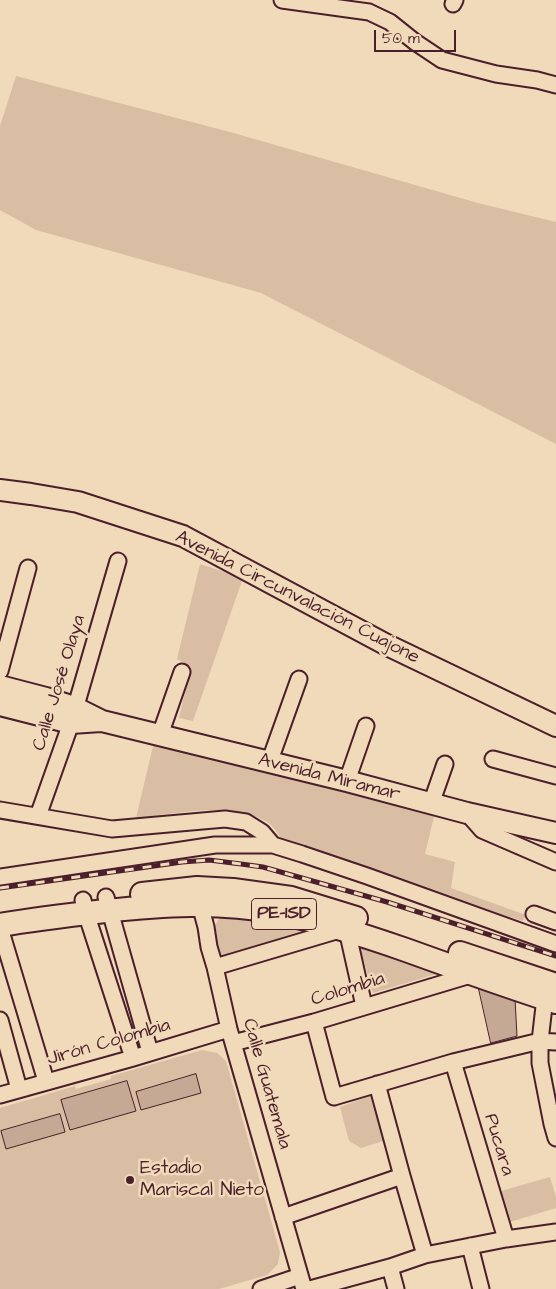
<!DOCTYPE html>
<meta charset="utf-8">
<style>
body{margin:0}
#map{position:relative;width:556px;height:1289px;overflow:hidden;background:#f1dab9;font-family:"Architects Daughter",sans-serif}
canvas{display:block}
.scale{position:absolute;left:374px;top:30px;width:82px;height:22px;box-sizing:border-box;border:2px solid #4a1f2b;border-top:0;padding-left:6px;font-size:15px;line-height:18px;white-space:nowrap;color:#4a1f2b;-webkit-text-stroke:4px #f1dab9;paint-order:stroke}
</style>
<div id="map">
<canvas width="556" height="1289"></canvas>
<div class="scale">50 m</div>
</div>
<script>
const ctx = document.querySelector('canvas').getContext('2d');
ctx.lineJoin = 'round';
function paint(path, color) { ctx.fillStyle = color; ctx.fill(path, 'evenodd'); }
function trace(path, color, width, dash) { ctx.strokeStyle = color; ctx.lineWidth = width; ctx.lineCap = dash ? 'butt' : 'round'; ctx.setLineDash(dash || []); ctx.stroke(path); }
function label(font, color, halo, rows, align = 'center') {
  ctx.font = font + ' "Architects Daughter",sans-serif'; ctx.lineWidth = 5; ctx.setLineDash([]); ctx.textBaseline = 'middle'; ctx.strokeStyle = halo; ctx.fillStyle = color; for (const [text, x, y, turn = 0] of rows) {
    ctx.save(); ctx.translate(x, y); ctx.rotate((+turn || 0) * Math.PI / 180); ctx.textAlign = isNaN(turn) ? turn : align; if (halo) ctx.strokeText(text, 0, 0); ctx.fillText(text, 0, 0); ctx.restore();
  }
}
const green = new Path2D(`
 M16,76L230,132L478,203L556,222V444L261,293L36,230L0,210V126Z
 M200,564L243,578L193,721L179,718L191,667L177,659Z
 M154,742L434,816L425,854L455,862L451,888L526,915L523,921L448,899L282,840C278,834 273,825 267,822C232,800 175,814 136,818Z
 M220,917L295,926L311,932L220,959L212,931Z
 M360,948L436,974L373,993Z
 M202,1050L217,1053L226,1061L280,1252L278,1264L267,1275L219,1289H0V1108L75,1086L76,1089L111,1079V1076Z
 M376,1094L390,1139L361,1148L349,1141L340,1107Z
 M550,1177L556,1197V1208L510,1222L501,1191Z`);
const building = new Path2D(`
 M478,985L515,999L517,1036L491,1043Z
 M196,1074L201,1093L141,1110L136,1092Z
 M127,1081L136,1111L70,1130L61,1100Z
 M60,1114L65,1132L6,1149L1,1131Z`);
const minor = new Path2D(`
 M282,0L369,12L390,22L415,42L442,60L496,74L537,80L556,85
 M453,4L455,0
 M0,671L28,568
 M160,735L182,672
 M493,759L556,776
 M269,763L299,679
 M347,781L366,726
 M431,804L445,764
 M0,810L112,829L225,819L246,822L262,832L273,845
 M467,813L482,830L556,862
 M38,816L71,723L118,561
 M0,877L215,845H273L302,854L367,876L556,944
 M106,897L150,1052
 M198,897L206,927L209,947L215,967L229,1029L304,1289
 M83,900L86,913L133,1058
 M534,914L556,922
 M0,928L46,1081
 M347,930L364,1006
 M215,967L343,929
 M0,1020L19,1089
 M314,1022L334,1097L453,1062L540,1041L546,989
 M556,1042L540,1041V1063L552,1124L556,1138
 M233,1043L314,1022L474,974
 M453,1062L506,1239
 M377,1084L402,1176L425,1255
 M0,1095L133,1058L229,1029
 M283,1217L402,1176
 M470,1246L481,1289
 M390,1267L396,1289
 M261,1289L300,1276
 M310,1289L390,1267L425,1255L506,1239L556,1232`);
const major = new Path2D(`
 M0,490L31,494L78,502L183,536L385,644L556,726
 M0,686L46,698L74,707L102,721L347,781L467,813L556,833
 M0,705L71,723L101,721`);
const highway = new Path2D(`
 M142,894L197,888L233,890L291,898L356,918
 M0,925C35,919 70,915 105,911C162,905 219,901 275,912C320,921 363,935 406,950C456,968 506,986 556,1002
 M460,953L556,985`);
const rail = new Path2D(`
 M0,888L182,862L209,860L241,864L263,867L387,902L556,956`);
const markers = [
 [130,1180,5,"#4a1f2b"]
];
const shields = [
 [284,914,65]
];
const shieldNames = [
 ["PE-1SD",284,914]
];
const streetNames = [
 ["Avenida Circunvalación Cuajone",297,598,27],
 ["Calle José Olaya",60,683,-73],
 ["Avenida Miramar",329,778,14],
 ["Colombia",348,990,-17],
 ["Jirón Colombia",109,1043,-16],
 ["Calle Guatemala",266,1084,74],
 ["Pucara",498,1145,73]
];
const poiNames = [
 ["Estadio",140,1169],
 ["Mariscal Nieto",140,1191]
];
paint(green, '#d9bea4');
paint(building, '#c5a994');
trace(building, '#4a1f2b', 1);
trace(minor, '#4a1f2b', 19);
trace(major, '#4a1f2b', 24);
trace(highway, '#4a1f2b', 26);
trace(minor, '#f1dab9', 15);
trace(major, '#f1dab9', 20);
trace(highway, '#f1dab9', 22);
trace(rail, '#4a1f2b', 5);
trace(rail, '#f1dab9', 3, [9]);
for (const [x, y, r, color] of markers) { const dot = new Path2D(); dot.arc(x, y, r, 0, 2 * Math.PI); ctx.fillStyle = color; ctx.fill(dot); trace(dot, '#f1dab9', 2); }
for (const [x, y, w] of shields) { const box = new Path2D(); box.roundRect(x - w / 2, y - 15.5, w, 31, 4); ctx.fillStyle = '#f1dab9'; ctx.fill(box); trace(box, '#4a1f2b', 1); }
label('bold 18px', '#4a1f2b', null, shieldNames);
label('19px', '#4a1f2b', '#f1dab9', streetNames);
label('19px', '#4a1f2b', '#f1dab9', poiNames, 'left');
</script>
